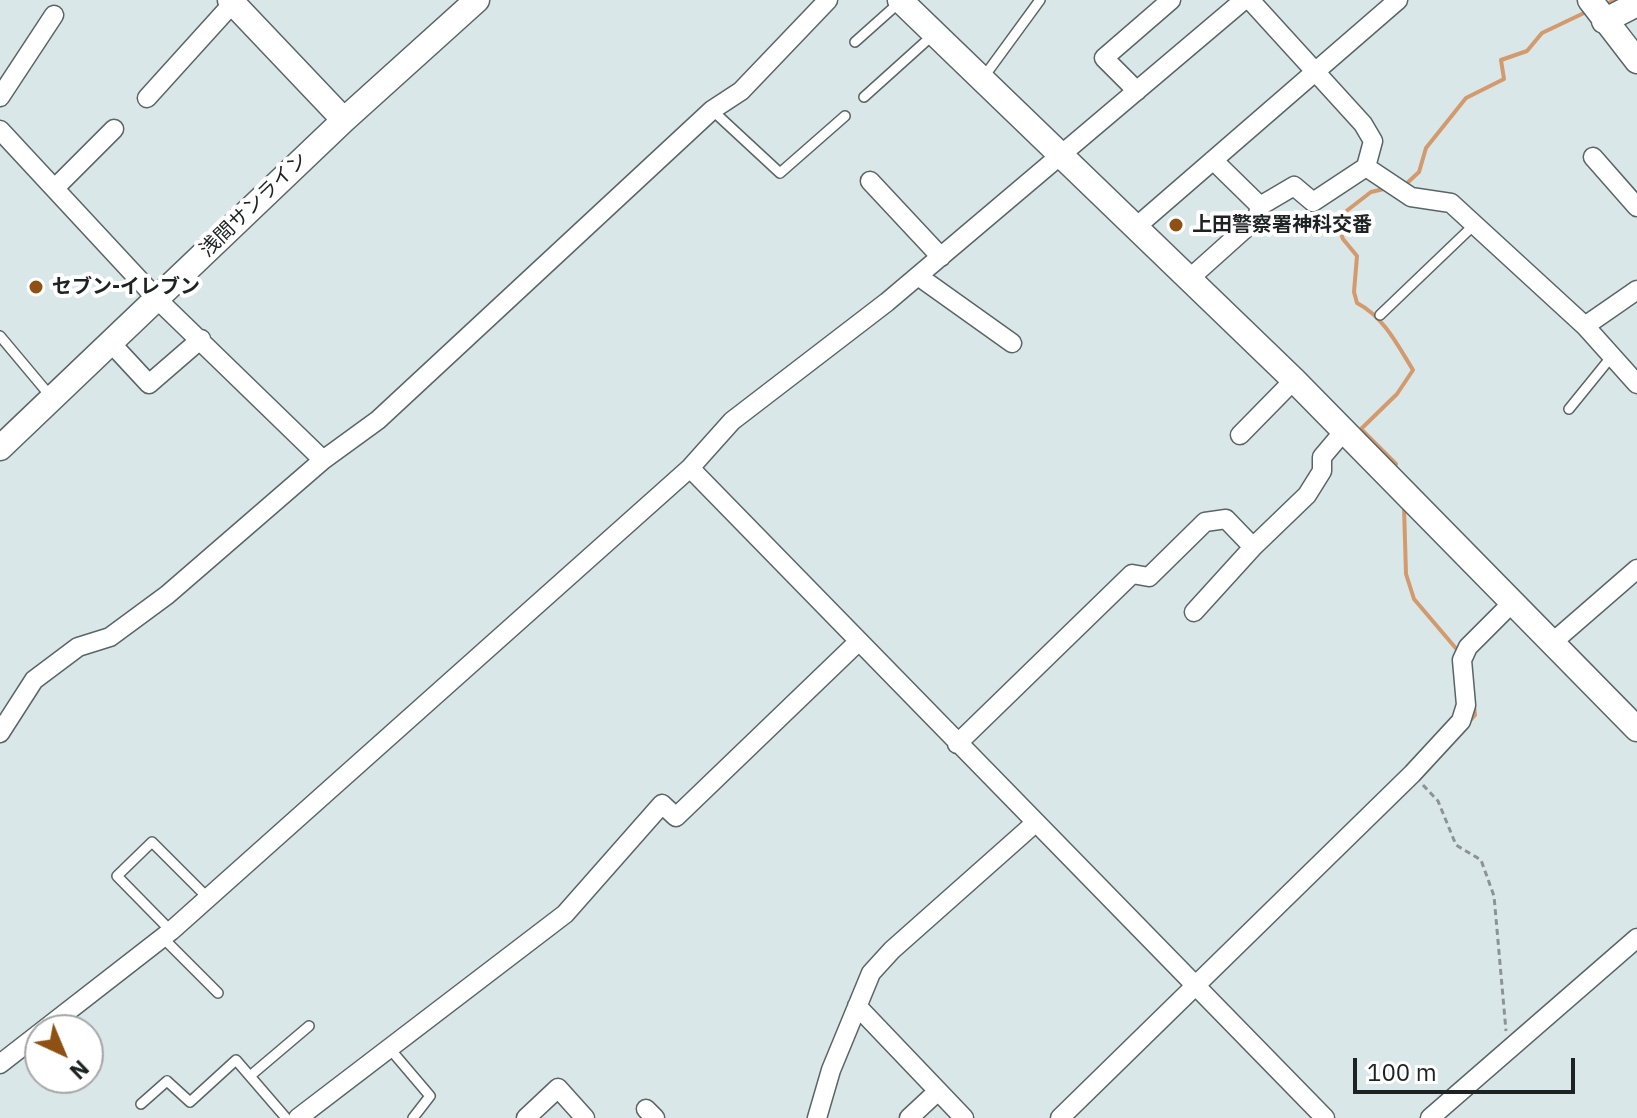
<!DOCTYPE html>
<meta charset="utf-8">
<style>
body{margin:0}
#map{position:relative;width:1637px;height:1118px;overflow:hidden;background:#dae7e9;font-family:"IBM Plex Sans",sans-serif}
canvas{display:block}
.north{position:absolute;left:24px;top:1014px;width:80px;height:80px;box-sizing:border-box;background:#fff;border:2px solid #a5a7a7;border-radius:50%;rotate:136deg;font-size:22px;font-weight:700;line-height:32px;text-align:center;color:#1d2223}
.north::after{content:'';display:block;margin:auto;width:28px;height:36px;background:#8e5013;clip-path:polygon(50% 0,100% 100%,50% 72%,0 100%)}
.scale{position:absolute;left:1353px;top:1058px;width:222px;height:36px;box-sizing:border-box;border:4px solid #1d2223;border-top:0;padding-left:10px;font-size:24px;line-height:28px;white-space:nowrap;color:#1d2223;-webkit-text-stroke:6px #fff;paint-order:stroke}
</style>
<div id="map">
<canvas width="1637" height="1118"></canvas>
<div class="north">N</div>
<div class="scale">100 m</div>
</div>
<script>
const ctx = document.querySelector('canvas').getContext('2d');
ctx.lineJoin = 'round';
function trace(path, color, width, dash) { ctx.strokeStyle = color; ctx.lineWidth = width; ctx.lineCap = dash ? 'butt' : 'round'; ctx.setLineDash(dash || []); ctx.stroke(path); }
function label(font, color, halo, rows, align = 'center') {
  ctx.font = font + ' "IBM Plex Sans","Noto Sans JP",sans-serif'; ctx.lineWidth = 8; ctx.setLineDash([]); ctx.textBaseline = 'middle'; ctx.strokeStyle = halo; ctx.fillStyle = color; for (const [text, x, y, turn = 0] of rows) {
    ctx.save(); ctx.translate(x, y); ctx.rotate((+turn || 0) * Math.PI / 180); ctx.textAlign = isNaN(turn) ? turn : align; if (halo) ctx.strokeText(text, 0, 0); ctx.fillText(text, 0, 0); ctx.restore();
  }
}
const stream = new Path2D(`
 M1609,3L1614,0
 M1405,185L1419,172L1426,148L1466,98L1504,79L1501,60L1527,51L1542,33L1584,13
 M1388,188L1371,192L1336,219L1343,239L1357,256L1354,292L1357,303C1384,317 1398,346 1413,370L1397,394L1361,429L1396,464L1392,468
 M1404,507L1406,574L1414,599L1459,652
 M1469,722L1475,715L1474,705
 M1419,779L1432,765`);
const path = new Path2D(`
 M1423,785L1438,801L1456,845L1481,860L1494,896L1506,1031`);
const lane = new Path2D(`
 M855,42L901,1
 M983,78L1040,0
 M864,97L934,34
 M712,110L780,173L845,116
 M1380,315L1474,225
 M0,336L52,398
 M1569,409L1612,356
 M171,931L117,876L152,842L207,897
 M162,937L218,993
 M390,1049L430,1096L413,1118
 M250,1076L309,1026
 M141,1104L167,1081L190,1102L236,1060L286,1118`);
const street = new Path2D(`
 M1137,91L1104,58L1171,0
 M0,97L54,15
 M147,98L233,3
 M0,130L157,299L323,460
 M1593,157L1637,207
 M1213,160L1260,206L1294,186L1313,202L1366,167L1373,141L1363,124L1250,0
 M1366,167L1411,197L1451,203L1585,326L1637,384
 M870,181L941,257
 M55,188L114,129
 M1136,227L1398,0
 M918,276L1012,343
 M1189,279L1257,218L1260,206
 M1585,326L1637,290
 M110,342L149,384L201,339
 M1240,435L1294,380
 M690,468L1325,1118
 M1194,612L1254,546
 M1553,642L1637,569
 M0,733L34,680L78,647L110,637L167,595L323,460L378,420L712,110L741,91L828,0
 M957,744L1132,574L1149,577L1205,522L1226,519L1253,547L1307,495L1322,471V457L1344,431
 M857,1006L964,1118
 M0,1064L171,931L690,468L732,421L887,302L1244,0
 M646,1109L655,1118
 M298,1118L565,914L662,804L676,817L858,642
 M526,1118L558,1088L585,1118
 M817,1118L831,1070L871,973L892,950L1034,824
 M909,1118L938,1091
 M1060,1118L1412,774L1461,721L1466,705L1462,660L1468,647L1513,602
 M1430,1118L1637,938`);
const secondary = new Path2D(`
 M230,0L344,120
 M900,0L1294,380L1637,729
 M1590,0L1637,61
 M1604,21L1637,4
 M0,448L344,120L477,0`);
const markers = [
 [1176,225,8,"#8e5013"],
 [36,287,8,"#8e5013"]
];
const streetNames = [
 ["浅間サンライン",254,205,-44]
];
const poiNames = [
 ["上田警察署神科交番",1192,225],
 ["セブン-イレブン",52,287]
];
trace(stream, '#d39a6d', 4);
trace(lane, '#596566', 12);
trace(street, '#596566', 21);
trace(secondary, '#596566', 27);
trace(path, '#8a9496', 3, [6, 4]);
trace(lane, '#fff', 9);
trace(street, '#fff', 18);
trace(secondary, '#fff', 24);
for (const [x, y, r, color] of markers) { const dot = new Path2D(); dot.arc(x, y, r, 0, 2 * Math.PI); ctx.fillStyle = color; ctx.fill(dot); trace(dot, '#fff', 3); }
label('20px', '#1d2223', '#fff', streetNames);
label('bold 20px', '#1d2223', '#fff', poiNames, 'left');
</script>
